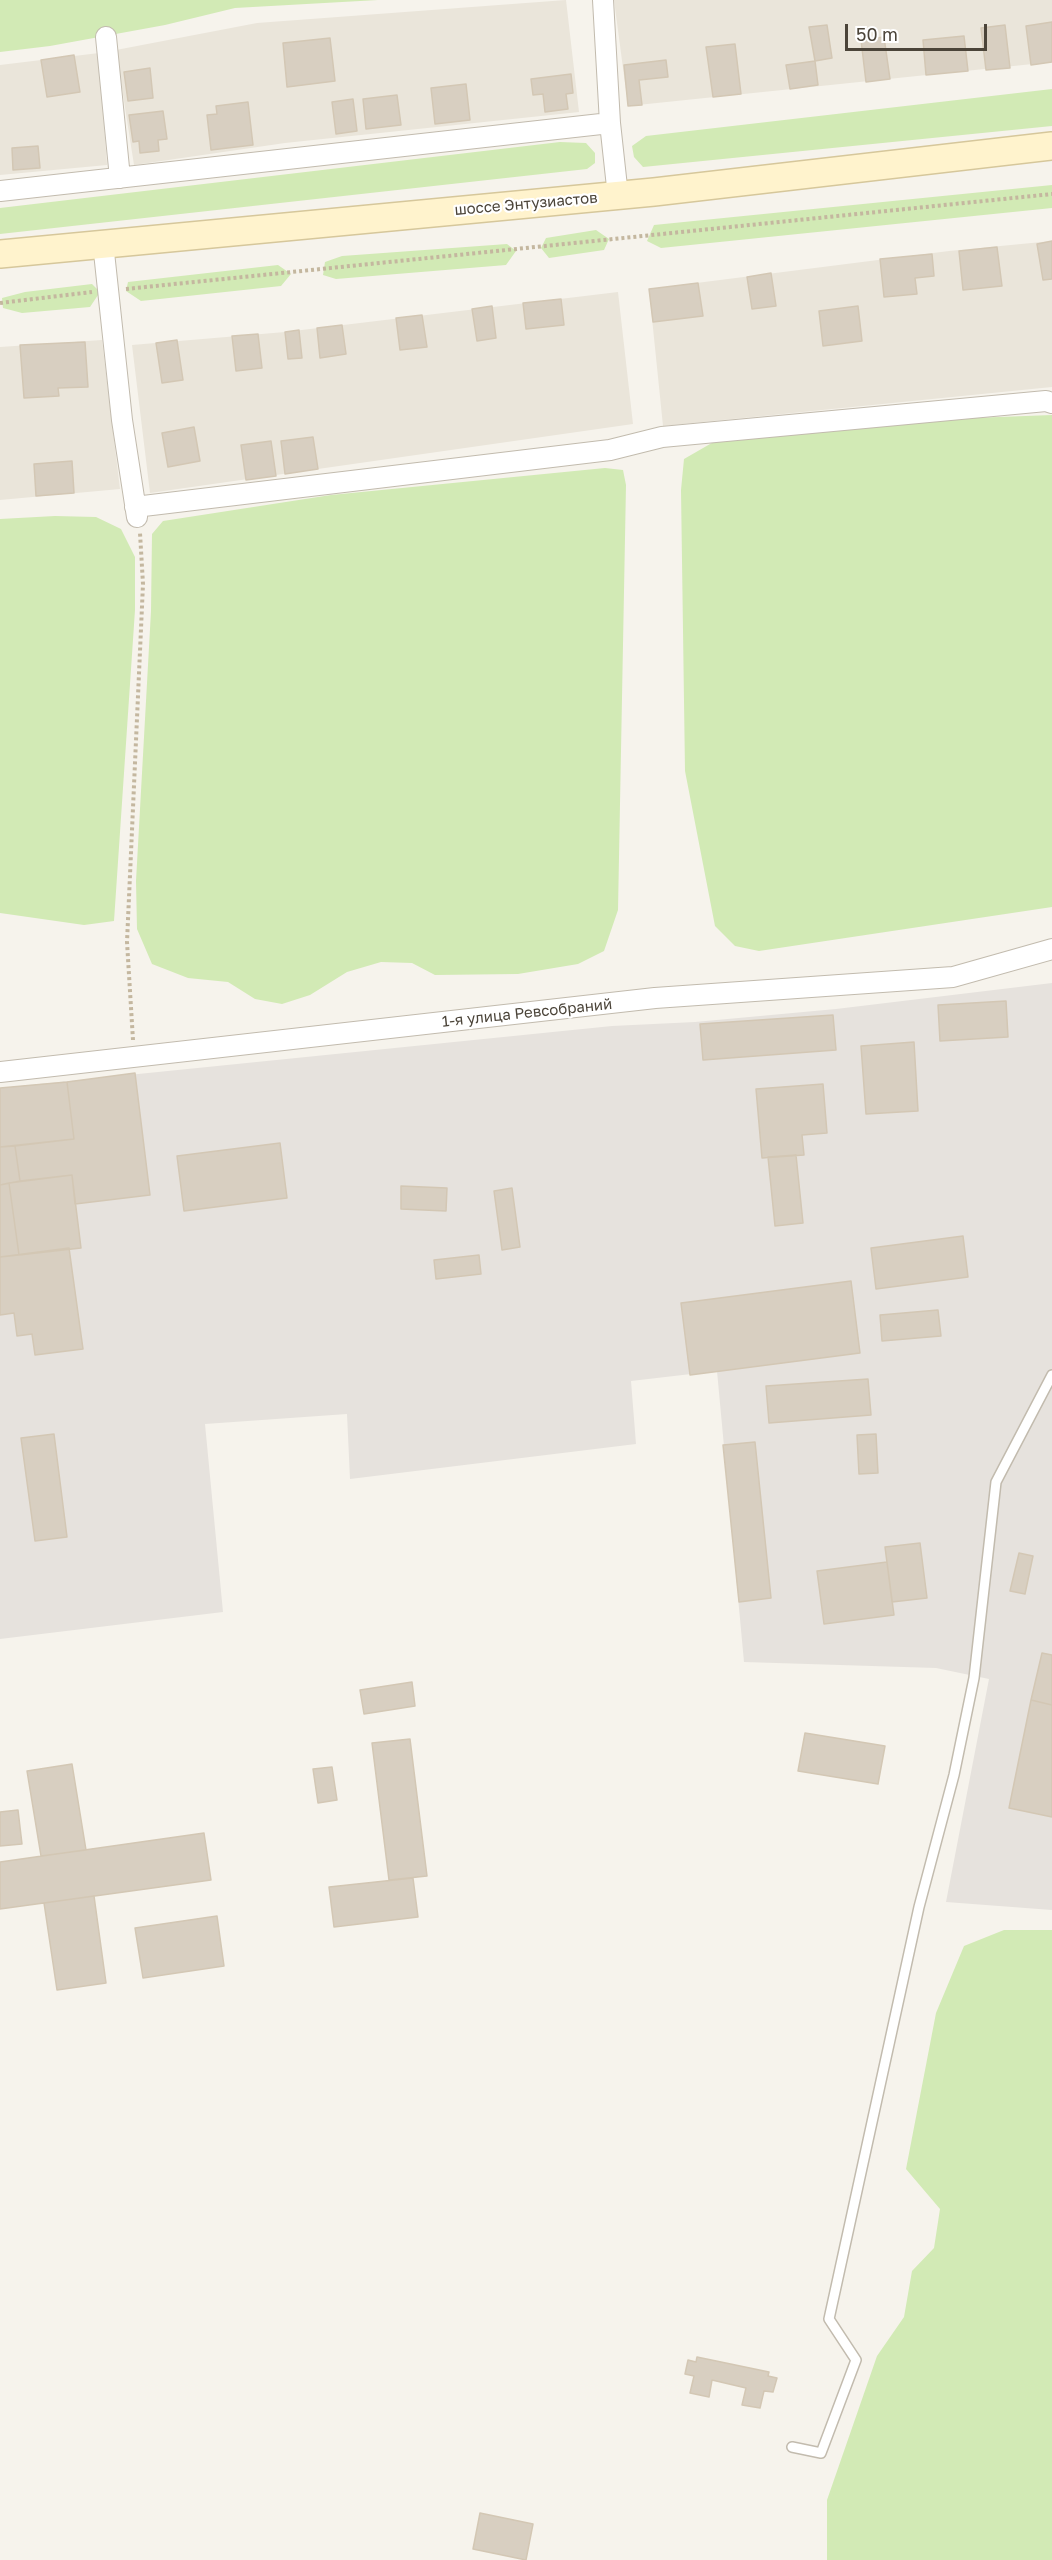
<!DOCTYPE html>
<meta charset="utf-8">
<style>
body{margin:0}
#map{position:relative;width:1052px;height:2560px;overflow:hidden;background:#f6f3ec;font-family:"Golos Text",sans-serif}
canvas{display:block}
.scale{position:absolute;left:845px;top:24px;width:142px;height:27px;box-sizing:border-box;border:3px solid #4b4439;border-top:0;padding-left:8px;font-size:18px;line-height:21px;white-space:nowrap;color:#4b4439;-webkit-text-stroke:4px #fff;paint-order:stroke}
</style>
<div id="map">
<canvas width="1052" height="2560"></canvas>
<div class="scale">50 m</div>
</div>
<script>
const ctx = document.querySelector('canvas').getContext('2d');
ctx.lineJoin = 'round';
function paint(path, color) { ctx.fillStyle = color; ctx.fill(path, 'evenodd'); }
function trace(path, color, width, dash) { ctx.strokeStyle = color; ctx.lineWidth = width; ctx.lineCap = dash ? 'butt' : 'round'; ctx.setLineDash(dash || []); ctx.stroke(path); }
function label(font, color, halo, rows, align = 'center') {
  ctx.font = font + ' "Golos Text",sans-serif'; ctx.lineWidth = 4.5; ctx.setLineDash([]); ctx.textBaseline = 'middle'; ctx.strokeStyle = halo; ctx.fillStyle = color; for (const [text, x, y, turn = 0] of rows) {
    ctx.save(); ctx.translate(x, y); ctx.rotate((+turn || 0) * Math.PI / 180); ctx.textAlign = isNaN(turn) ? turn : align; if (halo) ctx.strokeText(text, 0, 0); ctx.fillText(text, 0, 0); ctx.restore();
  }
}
const residential = new Path2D(`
 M566,0L579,112L285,143L134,165L116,50L257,23Z
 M614,0H1052V62L628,106Z
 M99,53L107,165L0,175V65Z
 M1052,241V387L663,426L649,289L949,251Z
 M618,292L633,424L150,493L132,345L285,332Z
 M102,340L120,489L0,500V347Z`);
const industrial = new Path2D(`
 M1052,983V1910L946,1902L989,1679L936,1668L744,1662L717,1371L631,1381L636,1444L350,1479L347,1414L205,1424L223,1612L0,1639V1088L612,1026L695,1022L836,1009Z`);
const green = new Path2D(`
 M0,0H378L235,8L165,25L50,46L0,52Z
 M1052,89V126L643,167L634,157L632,146L646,136Z
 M560,142L586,143L595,153V163L587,169L0,234V208Z
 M1052,185V208L661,248L647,241L654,225Z
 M596,230L609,239L604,250L549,258L541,248L546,238Z
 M507,244L516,251L506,265L336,279L323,275L325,262L342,256Z
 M278,265L291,274L281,286L141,301L126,291L128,282Z
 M92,284L100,292L90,307L22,313L3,308L2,298L25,292Z
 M1052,415V907L759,951L735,946L715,926L685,771L681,490L684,459L717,440L893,421Z
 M605,468L623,470L626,485L618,910L604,951L578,964L518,974L435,975L412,963L381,962L347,972L310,995L282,1004L255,999L228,982L188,978L152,964L137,929L136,881L151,611L152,534L163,521L331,495Z
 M55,516L96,517L121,529L135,557V610L114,921L84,925L0,913V519Z
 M1004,1930H1052V2560H827V2500L877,2356L904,2317L912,2271L934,2248L940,2209L906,2169L936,2013L964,1946Z`);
const building = new Path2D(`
 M1052,22V62L1031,65L1026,26Z
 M827,25L832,58L815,61L809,27Z
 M1005,25L1010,68L986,70L981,28Z
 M964,36L968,71L926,75L923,40Z
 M884,37L890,79L866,82L861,40Z
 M330,38L335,81L287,87L283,43Z
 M735,44L741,94L713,97L706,47Z
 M74,55L80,92L47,97L41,60Z
 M666,60L668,77L639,80L642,105L628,106L624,65Z
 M815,61L818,85L790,89L786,65Z
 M150,68L153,98L128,101L124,72Z
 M571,74L573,93L566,94L568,109L545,112L543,94L533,95L531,79Z
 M466,84L470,120L435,124L431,88Z
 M397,95L401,125L366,129L363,99Z
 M353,99L357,131L336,134L332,102Z
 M248,102L253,145L211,150L207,115L217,114L216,106Z
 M163,111L167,139L158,140L159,151L140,153L139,141L133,142L129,115Z
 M38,146L40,168L13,170L12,148Z
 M1052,241V279L1043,280L1037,244Z
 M997,247L1002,286L963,290L959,251Z
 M932,254L934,276L915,278L917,294L884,297L880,259Z
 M771,273L776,306L752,309L747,277Z
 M698,283L703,316L653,322L649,289Z
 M561,299L564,325L526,329L523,303Z
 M492,306L496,338L477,341L472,309Z
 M858,306L862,341L823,346L819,311Z
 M422,315L427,347L400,350L396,318Z
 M342,325L346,354L320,358L317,328Z
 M299,330L302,358L288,359L285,332Z
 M258,334L262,368L236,371L232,336Z
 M177,340L183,380L162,383L156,343Z
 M85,342L88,387L58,388L59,396L24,398L20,345Z
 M194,427L200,461L168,467L162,433Z
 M313,437L318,469L285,474L281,441Z
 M271,441L276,476L246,480L241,445Z
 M72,461L74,493L36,496L34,464Z
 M1006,1001L1008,1037L940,1041L938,1005Z
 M833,1015L836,1050L703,1060L700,1024Z
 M914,1042L918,1111L866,1114L861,1046Z
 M135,1073L150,1195L75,1204L72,1175L20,1181L15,1146L74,1139L67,1082Z
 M67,1082L74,1139L0,1147V1088Z
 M823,1084L827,1133L802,1135L804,1155L762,1158L756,1089Z
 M280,1143L287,1198L184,1211L177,1156Z
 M15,1146L20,1181L0,1185V1147Z
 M796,1155L803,1223L775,1226L768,1157Z
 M72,1175L81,1248L19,1255L9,1183Z
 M9,1183L19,1255L0,1257V1185Z
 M401,1186L447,1188L446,1211L401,1209Z
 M512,1188L520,1247L502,1250L494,1191Z
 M963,1236L968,1277L876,1289L871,1248Z
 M69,1248L83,1349L35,1355L32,1334L17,1336L14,1313L0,1315V1257Z
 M479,1255L481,1274L436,1279L434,1260Z
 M851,1281L860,1353L690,1375L681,1303Z
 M938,1310L941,1336L882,1341L880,1315Z
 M868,1379L871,1415L769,1423L766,1386Z
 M54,1434L67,1537L35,1541L21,1438Z
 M876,1434L878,1473L859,1474L857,1435Z
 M755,1442L771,1598L739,1602L723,1445Z
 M920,1543L927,1598L892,1602L885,1547Z
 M1019,1553L1033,1556L1025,1594L1010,1591Z
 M887,1562L894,1615L824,1624L817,1571Z
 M1042,1653L1052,1655V1705L1031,1700Z
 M412,1682L415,1706L364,1714L360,1690Z
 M1031,1700L1052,1705V1817L1009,1808Z
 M805,1733L885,1746L878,1784L798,1771Z
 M410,1739L427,1876L389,1880L372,1743Z
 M72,1764L86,1850L41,1856L27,1771Z
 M332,1767L337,1800L318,1803L313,1769Z
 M18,1810L22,1844L0,1846V1812Z
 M204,1833L211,1880L0,1909V1862Z
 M413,1878L418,1917L334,1927L329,1887Z
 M94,1896L106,1983L57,1990L44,1903Z
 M217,1916L224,1966L143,1978L135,1928Z
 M697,2357L769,2372L768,2376L777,2378L773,2392L764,2391L760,2408L742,2405L746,2388L712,2380L709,2397L690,2393L694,2376L685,2374L688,2360L696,2362Z
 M480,2513L533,2524L526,2560L473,2549Z`);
const path = new Path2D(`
 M126,289L1052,194
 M0,303L92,292
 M133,1040L127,942L143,584L140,533`);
const lane = new Path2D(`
 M792,2447L821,2453L856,2360L829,2319L919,1907L954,1775L974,1678L996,1482L1052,1375`);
const street = new Path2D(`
 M603,0L610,123L618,196
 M106,37L120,178
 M0,191L610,123
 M103,243L122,420L137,517
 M135,507L610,450L662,437L1046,401L1052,403
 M0,1072L655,998L953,977L1052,949`);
const secondary = new Path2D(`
 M0,254L654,192L1052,146`);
const streetNames = [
 ["шоссе Энтузиастов",526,204,-5],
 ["1-я улица Ревсобраний",527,1013,-6]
];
paint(residential, '#eae5da');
paint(industrial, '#e6e2dd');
paint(green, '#d2eab5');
paint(building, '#d8cfc1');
trace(building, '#d3c7b4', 1.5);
trace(lane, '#c2bbae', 12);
trace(street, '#c2bbae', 22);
trace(secondary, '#d6c79b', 30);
trace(path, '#c4b79f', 4, [3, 3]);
trace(lane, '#fff', 9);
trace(street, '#fff', 20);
trace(secondary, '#fff3cd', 27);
label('15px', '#4b4439', '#fff', streetNames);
</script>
